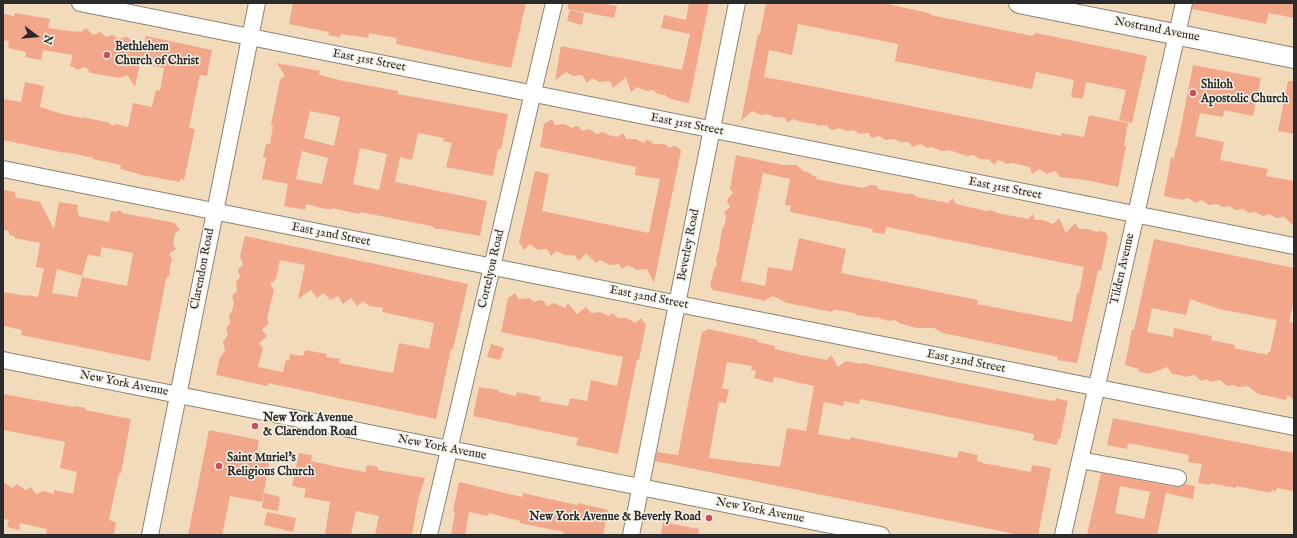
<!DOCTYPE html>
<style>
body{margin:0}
#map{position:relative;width:1297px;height:538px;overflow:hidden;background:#f2dbbb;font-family:"IM FELL English",serif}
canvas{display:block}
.frame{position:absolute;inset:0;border:4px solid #2b2b2b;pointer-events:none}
.north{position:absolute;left:16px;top:16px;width:40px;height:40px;-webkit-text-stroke:3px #f7f3e8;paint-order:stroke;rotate:106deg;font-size:11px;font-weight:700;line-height:16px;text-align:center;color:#2b2b2b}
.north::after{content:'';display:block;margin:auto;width:14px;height:18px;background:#2b2b2b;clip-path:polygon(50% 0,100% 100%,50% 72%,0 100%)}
</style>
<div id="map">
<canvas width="1297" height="538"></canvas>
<div class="frame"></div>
<div class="north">N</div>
</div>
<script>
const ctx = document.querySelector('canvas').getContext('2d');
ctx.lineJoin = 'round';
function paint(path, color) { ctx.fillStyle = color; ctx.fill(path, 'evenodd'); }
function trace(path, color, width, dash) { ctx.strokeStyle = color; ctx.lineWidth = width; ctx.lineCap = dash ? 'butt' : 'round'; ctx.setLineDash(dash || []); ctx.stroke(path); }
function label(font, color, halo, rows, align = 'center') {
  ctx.font = font + ' "IM FELL English",serif'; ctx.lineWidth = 3; ctx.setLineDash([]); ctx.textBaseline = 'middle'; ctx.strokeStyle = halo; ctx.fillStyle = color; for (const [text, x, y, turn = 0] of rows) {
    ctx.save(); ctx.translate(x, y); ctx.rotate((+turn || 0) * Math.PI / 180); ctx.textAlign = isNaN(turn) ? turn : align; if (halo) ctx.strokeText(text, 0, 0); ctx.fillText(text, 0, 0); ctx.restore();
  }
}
const building = new Path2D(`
 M293,3H526L511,68L396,44L397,38L369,33L368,38L341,34L340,37L328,35L329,32L289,24Z
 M568,3H600L617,6L614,18L568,9Z
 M689,3H709L689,103L670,99L665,95L658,94L653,90L646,91L637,87L631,92L626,77L613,88L610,81L600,82L592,78L587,83L582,75L573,76L566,72L555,80L561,46L682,70L690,34L661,28L664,15L686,20Z
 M766,3H883L929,13L931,15L1032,36L1036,33L1147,56L1132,123L1119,120L1126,90L1086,82L1083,99L1071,97L1074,80L1036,72L1032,89L895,61L898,44L798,24L792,55L769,50L764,77L791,82L1061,136V133L1084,137L1089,115L1128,123L1124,146H1126L1118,187L1086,180L1060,177L1055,171L1047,174L1039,169L1032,174L1030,167L1012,163L1007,164L998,160L994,165L989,159H980L973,155L967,156L949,150L941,151L932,147L927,148L921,144L912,147L909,142H900L894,139L886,140L879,136L871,138L869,133L859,134L854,130L846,131L839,128L834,130L830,129L827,125L819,126L815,124L801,122L793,119L788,123L785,118L774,117L768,114L761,115L752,111L741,121L758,34H760Z
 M1193,3H1294V18L1269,13L1266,24L1192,9Z
 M570,10L584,13L582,25L567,21Z
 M15,13L50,19L48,28L77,32L78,31L81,32L86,28L93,35L100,32L106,37L113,35L118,39L127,37L143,49L146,36L212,50L207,76L200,75L196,94L189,128L195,129L184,180L180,179V182L142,175L120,169L121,165L93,159L94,158L65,152V153L3,140V99L21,102L25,82L44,86L40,107L62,114L82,118V117L107,122L113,126L116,124L128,127L133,103L152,107L156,90L160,91L164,68L140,63L135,87L127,75L120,78L90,73L86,67L77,70L75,68L70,66L73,55L43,50L41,60L25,57L26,52L8,48L9,41L3,40V14L14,16Z
 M277,63L320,71L319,75L344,81L398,91V94L508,114L501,149H498L493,176L446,167L452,143L443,141L444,138L418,133L412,160L400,157L395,182L487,201L480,236L441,229H436L431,226L360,212L359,214L332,208L331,210L306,204L305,210L284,206L288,184L262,179L266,158L263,157L266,144H270L273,126L271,124L280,80L285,76ZM310,111L340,117L334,146L304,138ZM360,148L387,154L379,190L353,184ZM302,151L328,158L322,184L296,179Z
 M1193,65L1261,78L1253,116L1224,110L1223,117L1200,113L1195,136L1224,142L1220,160L1268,169L1266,176L1294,181V226L1284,217L1276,218L1270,214L1263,216L1255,212L1249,213L1243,209L1235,210L1230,206L1223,207L1216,204L1209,205L1202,200L1196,203L1188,198L1182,200L1164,196L1171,157L1174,158L1176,147H1177Z
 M1288,81H1294V134L1278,131Z
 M552,119L555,125L564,124L573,128L575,126L579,127L582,131L589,129L597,134L602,132L606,133L608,135L617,137L623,133L626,139H636L644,143L646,140L651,141L653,144H664L670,148L673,146L678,147L681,151L654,283L647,269L637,270L628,265L622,269L619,264L610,265L600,260L596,263L586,253L579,261L574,255H565L556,251L551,256L547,249L538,250L530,244L524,250L519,242L535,171L549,174L542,211L649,233L654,208L660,179L635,175L636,167L540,147L544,124Z
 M736,155L783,165H797L803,171L810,173L813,176L817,177L816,179L841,184L863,188L871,185L877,186L878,189L907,194H913L917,197L948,203L953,198L956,204L986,211L991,210L997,213L1028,219L1033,214L1035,220H1043L1053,224L1059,218L1066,233L1075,223L1079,229H1088L1097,232L1100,231L1105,232L1108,236L1101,271L1098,270L1093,294L1077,363L1057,360L1058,357L943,333L934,328H916L899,323L895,320L888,321L877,317L875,318L857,315L855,313L837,310H833L832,312L787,303L773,296L761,302L762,300L713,290L710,286L714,269L717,265L716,260L719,249L722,229L724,227L726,217L724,212L730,207L727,201L728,198L733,193L730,189ZM763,173L790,179L785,205L791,206L790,212L873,229L872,232L885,234L886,227L1084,267L1079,293H1077L1072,322L977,304L978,300L841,273L846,249L799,238L792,271L768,267L765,286L741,281Z
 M3,190L15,192V197L40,202L54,229L59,202L78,205L77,211L79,212L78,216L109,222L111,211L116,212L120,210L122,213L175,223L180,230L175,233L173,244L176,249L169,254L172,259L169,272L170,274L166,279L150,361L21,335L22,330L3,326V292L27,296L28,295L38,297L44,268L36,267L40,243L15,238L14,236L9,235V231L3,230ZM102,247L133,253L127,286L82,277L77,297L52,293L57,269L82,276L88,254L100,257Z
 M245,236L468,284L453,349H451L436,419L268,383L267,386L216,375L220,357L225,351L223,342L228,334L226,329L230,323L229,315L232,311L234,302L232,296L237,291L236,282L240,277L238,270L243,264L240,256ZM280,260L305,265L298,299L311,290L317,298L324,293L330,300L338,296L343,304L351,298L357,306L363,301L369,306L383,308L382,312L434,323L429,349L399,343L393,373L339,363L340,359L326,357L327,354L305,350L303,356L290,354L289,361L286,360L283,372L258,367L263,348L259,343L267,336L262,330L269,323L267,319L274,290L270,284L276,279Z
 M1154,239L1294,268V301L1289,322L1294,323V399L1287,395L1286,400L1258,394L1248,386L1239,387L1232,385L1227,386L1220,380L1211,382L1206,379L1201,381L1194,375L1184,377L1180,375L1172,374L1167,367L1149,374L1138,371L1139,369L1125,365L1132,329L1134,330ZM1190,299L1219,309L1277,320L1270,352H1268L1267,355L1234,348L1235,345L1211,340L1212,336L1174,328L1173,337L1147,332L1152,308L1186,315Z
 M515,293L519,299L529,298L534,302L540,300L544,301L547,306L554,303L565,308L568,303L577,314L586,307L591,313L600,312L609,316L613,313L618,318H627L635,323L641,318L646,325L639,360H637L618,454L576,445L578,438L473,416L479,387L498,390L499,392L516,396L517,392L541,397L540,401L568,406L570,398L587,401L591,380L617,386L623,357L501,332L508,298Z
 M709,329L758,340L757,342L775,346V349L801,355L827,360L831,355L838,367L846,361L862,364V363L1041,399L1055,401L1056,398L1068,401L1060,439H1058L1057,445L1033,440L1034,434L860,399L859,404L844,401L843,406L824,402L818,434L850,440V437L957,458L959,451L978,455L977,461L982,462V463L1031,472L1032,465L1051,468L1038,535H1020L655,461L657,452L678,455L702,332ZM727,362L752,366L751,370L756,371L754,378L773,383L774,377L814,386L806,431L787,428L780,467L709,458L719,402L726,403L729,390L722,388Z
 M491,344L504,348L500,360L487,357Z
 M3,394L74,407L75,406L86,408L85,410L131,419L121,473H119L109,520L116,522L114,535H46L47,529L20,523L19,530L7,527L9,520L3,519V482L12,488L17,484L25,490L31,487L36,494L43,491L54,494V490L73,494L77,472L60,468L65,442L3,430Z
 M1113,418L1294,453V491L1277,488L1276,491L1272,490L1271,493L1236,486V488L1210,483V485L1198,483L1202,464L1188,462L1189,455L1128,443L1127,449L1107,445Z
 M209,430L259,440L257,451L271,454L262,502L230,496L222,535H188Z
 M299,453L312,455L311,461L338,467L365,472L367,465L378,467V470L425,478L418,500L412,535H375L379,516L356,511L351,535H325L330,502L304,497L306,489L292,486Z
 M1101,473L1176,487H1182L1185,484L1195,486L1193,499L1166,493L1157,535H1087ZM1120,486L1150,492L1144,519L1115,513Z
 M459,482L522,497L523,493L577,505L578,503L608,510L603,535H563L564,532L520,523V521L489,513L488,516L469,512L465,535H451L455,512L453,511Z
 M264,493L280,497L278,511L262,508Z
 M267,512L296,518L293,532L264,525Z
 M663,522L699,529L698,535H661Z`);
const minor = new Path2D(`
 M80,3L1294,246
 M3,169L1294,427
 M3,360L881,535
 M1080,460L1178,478
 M150,535L257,3
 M429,535L554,3
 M631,535L737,3
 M1063,535L1184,3`);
const major = new Path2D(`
 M1019,3L1294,58`);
const markers = [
 [107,55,4,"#d1495b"],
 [1193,93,4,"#d1495b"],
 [255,426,4,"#d1495b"],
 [219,466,4,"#d1495b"],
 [709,518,4,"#d1495b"]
];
const streetNames = [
 ["Nostrand Avenue",1157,30,11],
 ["East 31st Street",369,61,11],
 ["East 31st Street",687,125,11],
 ["East 31st Street",1005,189,11],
 ["East 32nd Street",331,235,11],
 ["Beverley Road",689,245,-79],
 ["Clarendon Road",203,269,-79],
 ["Cortelyou Road",492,269,-77],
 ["Tilden Avenue",1123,269,-77],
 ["East 32nd Street",649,298,11],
 ["East 32nd Street",966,362,11],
 ["New York Avenue",124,384,11],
 ["New York Avenue",442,448,11],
 ["New York Avenue",760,511,11]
];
const poiNames = [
 ["Bethlehem",115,48],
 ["Church of Christ",115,62],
 ["Shiloh",1201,86],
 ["Apostolic Church",1201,100],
 ["New York Avenue",263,419],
 ["& Clarendon Road",263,433],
 ["Saint Muriel's",227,459],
 ["Religious Church",227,473],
 ["New York Avenue & Beverly Road",701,518,"right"]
];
paint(building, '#f2a78a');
trace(minor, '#8e8373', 18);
trace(major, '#8e8373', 22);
trace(minor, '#fff', 16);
trace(major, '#fff', 20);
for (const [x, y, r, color] of markers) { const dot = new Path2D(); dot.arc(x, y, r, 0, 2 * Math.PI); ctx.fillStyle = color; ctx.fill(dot); trace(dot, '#f7f3e8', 1.5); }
label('12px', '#2b2b2b', '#f7f3e8', streetNames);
label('bold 12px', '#2b2b2b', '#f7f3e8', poiNames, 'left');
</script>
